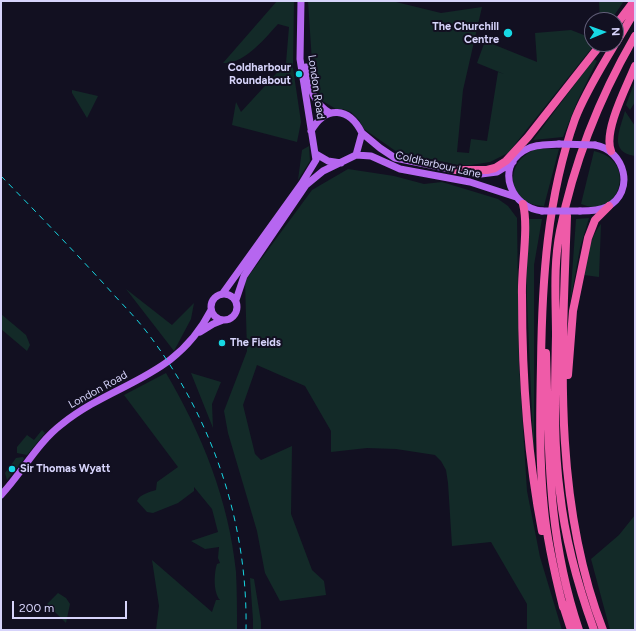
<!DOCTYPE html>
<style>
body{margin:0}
#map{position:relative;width:636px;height:631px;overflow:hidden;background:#121021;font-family:Figtree,sans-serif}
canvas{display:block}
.frame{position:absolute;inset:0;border:2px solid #d7d4fb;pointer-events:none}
.north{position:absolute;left:584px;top:12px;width:40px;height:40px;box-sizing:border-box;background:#121021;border:1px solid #615e78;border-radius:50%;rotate:88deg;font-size:11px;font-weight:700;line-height:16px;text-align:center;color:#d7d4fb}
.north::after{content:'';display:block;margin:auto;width:14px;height:18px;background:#17d8e4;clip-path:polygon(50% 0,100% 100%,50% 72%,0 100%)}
.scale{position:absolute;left:12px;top:601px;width:115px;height:18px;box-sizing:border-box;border:2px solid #d7d4fb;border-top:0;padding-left:5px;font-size:12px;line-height:14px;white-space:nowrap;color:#d7d4fb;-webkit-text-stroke:3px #121021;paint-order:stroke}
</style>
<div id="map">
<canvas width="636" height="631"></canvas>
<div class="frame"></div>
<div class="north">N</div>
<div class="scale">200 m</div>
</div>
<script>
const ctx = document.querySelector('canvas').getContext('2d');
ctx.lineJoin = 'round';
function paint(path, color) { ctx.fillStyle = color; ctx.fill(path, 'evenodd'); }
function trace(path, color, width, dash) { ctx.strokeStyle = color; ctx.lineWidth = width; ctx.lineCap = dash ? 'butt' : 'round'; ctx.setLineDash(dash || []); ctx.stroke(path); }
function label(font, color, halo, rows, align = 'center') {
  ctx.font = font + ' Figtree,sans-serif'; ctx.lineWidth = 4; ctx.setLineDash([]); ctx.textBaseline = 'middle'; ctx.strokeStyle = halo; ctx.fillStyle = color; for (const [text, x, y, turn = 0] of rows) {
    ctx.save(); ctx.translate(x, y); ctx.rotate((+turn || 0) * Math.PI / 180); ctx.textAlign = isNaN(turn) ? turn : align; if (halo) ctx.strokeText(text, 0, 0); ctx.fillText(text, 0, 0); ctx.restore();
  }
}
const green = new Path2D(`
 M277,1H294L293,68L301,122L297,142L232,125L236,102L241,112L286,63L289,27L278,24C266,37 244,65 223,63Z
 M308,1L396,2L441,13L482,7L463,90L457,152L469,153L471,139L487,141L498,72L504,74L477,63L485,41L537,62L535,33L571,30L589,37L592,34V44H595L508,153L490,162L471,165H458L397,152L364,129L359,120L351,112L343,109H336L321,100L312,62Z
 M599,1H624L611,20H600Z
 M594,59L597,61L577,102L563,137L533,140Z
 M635,81V102L630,110L626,105Z
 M72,90L98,96L87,118L72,93Z
 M625,111L635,126V156C608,152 620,130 625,111Z
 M309,146L310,161L298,180L302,150Z
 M536,149H559L544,206C507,205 502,162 536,149Z
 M594,151C601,153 608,155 613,161C628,177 617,208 593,207C589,207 585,205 581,204Z
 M348,169L394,176L424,184L442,182L498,199L508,206L517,218L519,366L527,491L540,557L562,630H527V604L491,542L452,546L448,483L446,470L441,461L435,455L396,449L367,448L331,452V431L305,386L257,365L243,405L255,454L261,460L292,446L291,514L312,570L324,581L326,595L280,601L265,573L257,531L228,433L224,411L247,351L245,281L312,190Z
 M589,218L580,248L570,303L576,219Z
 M529,219H542L534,265V462L527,299L526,259Z
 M601,224L599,277L584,275C588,258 589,238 601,224Z
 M126,289L172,325L194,303L191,319L174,351Z
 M1,314L26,335L30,345L27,351L1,329Z
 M166,373C202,434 229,501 236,572C237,592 237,611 237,630H156L159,606L152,560L212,612L216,600H220C213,592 214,573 217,564L220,563L218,558L219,547L205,549L191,541L218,532L212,509L194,487V491L178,503L153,513L147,512L137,501C140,494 150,492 156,490L157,482L178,467L124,395Z
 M191,373L221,382L212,404L213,428Z
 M42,430L45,433L27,455L17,453V447L27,435L34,440Z
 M23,457L24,459L7,480L5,473L16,458Z
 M635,515V628L634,630H610L591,559L619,535Z
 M250,578L254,579L261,622V630H253V620Z
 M58,593L66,598L70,604L66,623L47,604Z`);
const primary = new Path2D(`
 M306,67C310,86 312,103 330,113
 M362,133L380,148L395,158L460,171
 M316,154L328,161L341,163
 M356,155L371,156L400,169L470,182L516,197
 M481,174L497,172L513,162
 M542,211C512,208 495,169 523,151C534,144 546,145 559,144
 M580,211C589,211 599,211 607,207C636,192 625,150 595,145
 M223,293L302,183L316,160L300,59L301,1
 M211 307a13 13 0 1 1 26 0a13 13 0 1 1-26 0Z
 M236,300L244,276L306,185L323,171L356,155L362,133C349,107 326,105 311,131
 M200,332L213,324L223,320
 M1,495C22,473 37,443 62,424C116,381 176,379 211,310`);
const motorway = new Path2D(`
 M616,25L634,1
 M616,43L635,11
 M611,151C603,131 627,86 635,66
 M456,170H487L495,168L506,161L528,137L601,44
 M523,204C529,228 521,269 522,295C522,374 527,454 542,531
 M567,216C562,354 552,499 603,630
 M546,353C549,451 547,536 579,630
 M568,375L573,311L588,238L595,220L609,206
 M562,602L571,630
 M563,607C555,575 547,542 544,509C539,461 540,412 541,364C542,280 547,198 575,119C585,93 601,68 615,44
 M594,630C578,586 565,539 560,493C553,441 555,388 556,336C556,301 553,265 560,231C574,161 599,98 635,36`);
const rail = new Path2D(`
 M1,176C39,215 77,254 114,295C125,307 136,318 146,331C212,416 248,523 246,630`);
const primaryBridge = new Path2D(`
 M559,144L595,145
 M542,211H580`);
const markers = [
 [508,33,5,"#17d8e4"],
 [299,74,4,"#17d8e4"],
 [222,343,4,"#17d8e4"],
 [12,469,4,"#17d8e4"]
];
const poiNames = [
 ["The Churchill",499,27],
 ["Centre",499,40],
 ["Coldharbour",291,68],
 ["Roundabout",291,81],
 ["The Fields",230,343,"left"],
 ["Sir Thomas Wyatt",20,469,"left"]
];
const streetNames = [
 ["London Road",316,87,82],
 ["Coldharbour Lane",438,165,13],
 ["London Road",98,390,-29]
];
paint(green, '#132a28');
trace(primary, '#b666f0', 7);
trace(motorway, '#ef5ba8', 8);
trace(rail, '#17d8e4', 1, [6, 5]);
trace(primaryBridge, '#b666f0', 7);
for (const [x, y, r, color] of markers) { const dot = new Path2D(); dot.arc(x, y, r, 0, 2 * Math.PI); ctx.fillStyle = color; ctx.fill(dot); trace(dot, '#121021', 1.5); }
label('bold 11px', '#d7d4fb', '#121021', poiNames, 'right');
label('11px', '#d7d4fb', '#121021', streetNames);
</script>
